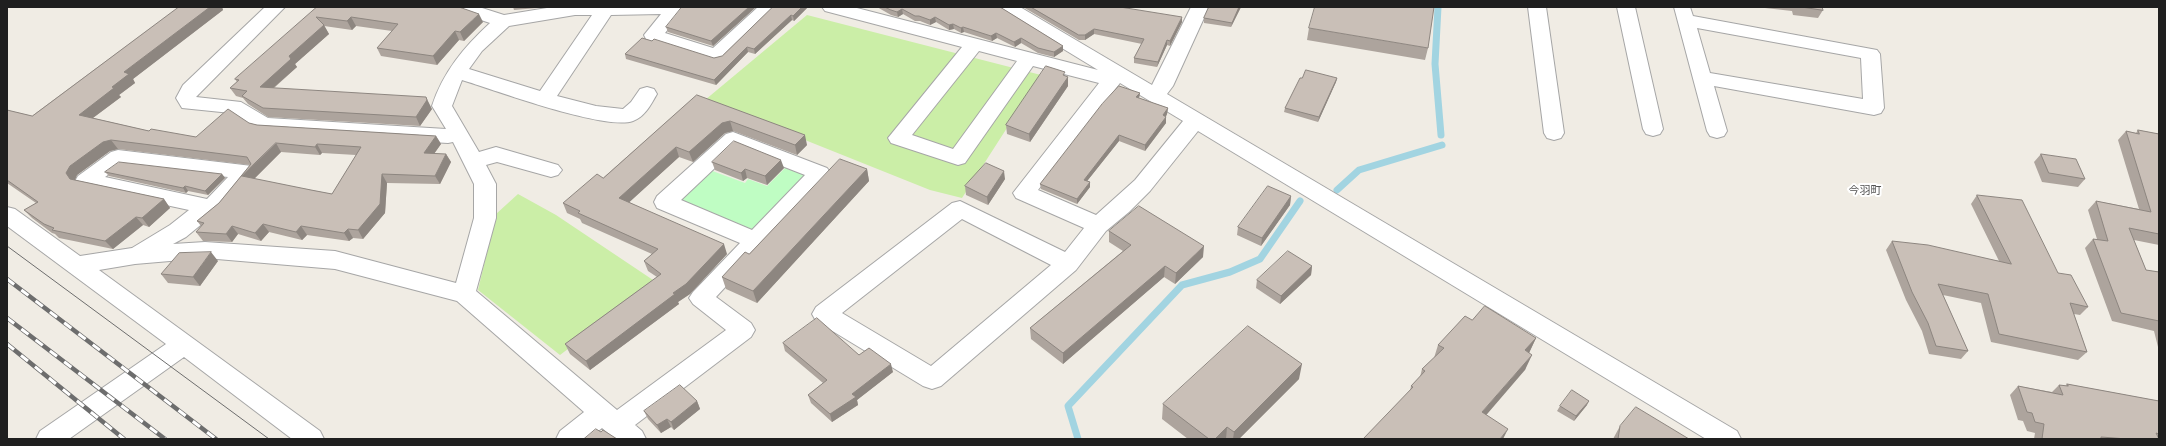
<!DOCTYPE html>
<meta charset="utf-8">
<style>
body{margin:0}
#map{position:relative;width:2166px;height:446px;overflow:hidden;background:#f0ece4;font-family:"PT Sans",sans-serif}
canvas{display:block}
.frame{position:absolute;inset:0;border:8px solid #1f1f1f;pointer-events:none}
</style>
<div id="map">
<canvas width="2166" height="446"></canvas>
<div class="frame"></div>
</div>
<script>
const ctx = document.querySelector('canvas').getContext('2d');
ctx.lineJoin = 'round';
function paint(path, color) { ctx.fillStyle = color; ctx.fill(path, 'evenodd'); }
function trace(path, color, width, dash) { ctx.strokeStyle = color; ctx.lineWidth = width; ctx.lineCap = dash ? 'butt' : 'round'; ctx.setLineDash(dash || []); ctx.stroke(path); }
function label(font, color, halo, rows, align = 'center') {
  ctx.font = font + ' "PT Sans","Noto Sans JP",sans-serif'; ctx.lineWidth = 4; ctx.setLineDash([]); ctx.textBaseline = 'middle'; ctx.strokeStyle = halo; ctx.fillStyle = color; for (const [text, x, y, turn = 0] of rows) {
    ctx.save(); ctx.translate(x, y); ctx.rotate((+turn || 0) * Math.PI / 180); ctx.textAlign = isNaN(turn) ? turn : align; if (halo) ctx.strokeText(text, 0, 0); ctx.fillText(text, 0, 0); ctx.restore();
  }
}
const grass = new Path2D(`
 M807,15L1041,75L962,198L930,190L705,100Z
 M518,194L556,215L656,282L560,355L478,290L496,214Z`);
const park = new Path2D(`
 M787,166L805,173L806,180L757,229L749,230L680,202L679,195L707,169L745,183L748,179L767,186Z`);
const stream = new Path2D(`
 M1438,7L1435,64L1441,135
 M1337,190L1359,170L1442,145
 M1078,439L1068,406L1182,285L1230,272L1260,259L1300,201`);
const minor = new Path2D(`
 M265,7H285L196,97L241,102L268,118L446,129L432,106C443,72 464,47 490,23L454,11L451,7H479L504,15L553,7H686L665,33L713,48L758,7H778L723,60L716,62L646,39L644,35L661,14L611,15L557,96L596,106L623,109L631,102L640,89L647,87L654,89L657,94C651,104 645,117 633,121C605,131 495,90 462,80L452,106L479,152L496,147L558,165L562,170L558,175L551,177L497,162L486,165L496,184V218L476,291L617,410L726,330L693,304L689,298L693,292L740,243L657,208L654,202L657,196L726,134L733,132L827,168L831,173L716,297L751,323L755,330L751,337L635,425L642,431L646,439H615L602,428L588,439H556L560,431L584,412L457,301L335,269L205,258L135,264L99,270L320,431L324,439H292L184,357L69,439H36L40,431L166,344L7,226V207L15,209L80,256L132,248L170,225L189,210L78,186L75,181L78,176L111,152L118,150L252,166L256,171L252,176L224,210L209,218L186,237L173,244L205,242L335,251L456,283L474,218V184L453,142L448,143L263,132L256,130L231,113L182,108L176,98L183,85ZM575,15H592L540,91L469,69L482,51L509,26ZM736,148L805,175L752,230L681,200ZM122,165L228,177L207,199L105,177Z
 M822,7H853L1098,70L1001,11L998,7H1020L1152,85L1191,7H1209L1173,86L1167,94L1737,431L1741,439H1706L1198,131L1150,191L1129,212L1106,231L1076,270L941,386L932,389L923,386L816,321L812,314L816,307L952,203L960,201L1065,252L1084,228L1016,198L1013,193L1099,83L1033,66L965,163L958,165L891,143L888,138L962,47L825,11ZM979,51L1017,61L953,149L912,135ZM1120,83L1183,121L1135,180L1096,215L1038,190ZM962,219L1051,265L931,366L842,313Z
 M1528,7H1546L1564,133L1561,138L1554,140L1547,138L1544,133Z
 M1617,7H1635L1663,129L1660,134L1653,136L1646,134L1643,129Z
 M1674,7H1690L1693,16L1877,50L1880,54L1884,108L1881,113L1874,115L1714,86L1727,131L1724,136L1717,138L1710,136L1707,131ZM1697,28L1861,58L1863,99L1710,73Z`);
const tram = new Path2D(`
 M7,246L269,439`);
const rail = new Path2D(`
 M7,279L216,439
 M7,318L165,439
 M7,344L124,439`);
const wall = new Path2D(`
 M179,7H222L223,10L133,79L135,83L119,95L121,97L93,118L149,131L196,137L249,123L257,125L436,136L441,144L434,154H446L451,162L440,184L387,183L385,213L363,239L353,238L349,241L307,235L302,240L269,232L261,241L238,234L232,242L203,241L196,232L201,226L197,221L219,203L250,165L118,149L110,151L77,175L75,180L164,199L170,208L149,227L143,225L113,249L59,238L55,234L52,233L32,218L24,210L36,203L7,183V110L32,116ZM281,152L320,155L322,153L356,155L332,194L311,190L254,179Z
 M317,7L483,22L464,41L459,40L437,65L381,56L377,48L392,31L356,26L352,30L324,26L329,34L295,64L297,67L274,88L432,109L420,126L268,117L248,104L243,98L236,96L230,88L237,82L235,79Z
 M513,7H538L537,8L514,10Z
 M756,7L713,46L668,32L666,27Z
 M773,7H808L794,21L792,20L755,54L748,52L716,85L626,59L625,54L714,58L722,56Z
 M877,7H1000L1063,46V51L1054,57L1038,53L1021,43L1015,47L997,38L992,41L964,32L961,33L954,29L949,30L936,22L930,25L920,21H915L903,14L898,17L891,15Z
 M1023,7H1120L1182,22L1170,46L1167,45L1157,67L1134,63V58L1142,44L1094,34L1085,40H1079Z
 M1209,7H1241L1231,27L1204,23V18Z
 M1756,7H1822L1823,10L1818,18L1793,15L1792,11Z
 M1309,28L1428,48L1425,60L1307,40Z
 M1065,76L1068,77V86L1030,142L1007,134L1006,125Z
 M1302,78H1337L1336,82L1318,122L1284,112L1285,108Z
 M1140,93L1139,98L1168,108L1167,114L1166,117V123L1145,151L1119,141L1087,181L1090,182V187L1077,204L1041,189L1040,184Z
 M697,95L807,145L797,155L733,131L725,133L693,162L679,157L629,202L727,254L690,294L678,302L679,304L590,370L570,354L565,344L657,277L648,271L644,261L652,254L582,223L580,219L567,213L563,203L603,178Z
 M2138,130L2159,134V245L2134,240L2146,270L2159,272V351L2154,331L2112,321L2085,248L2093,239H2097L2088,210L2096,201L2139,209L2118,140L2126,131L2136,133Z
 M2041,154L2085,179L2078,187L2042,182L2034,162Z
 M712,162L784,168L767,185L747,178L743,181L715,170Z
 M867,169L869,181L757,303L726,289L722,277L749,254Z
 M105,172L222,174L225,178L208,195L188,191L186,193L109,176Z
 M1005,179L988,205L966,195L965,186Z
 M1977,195L2058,273L2088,307L2080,315L2074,314L2087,352L2078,360L1991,342L1981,303L1943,295L1968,351L1961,359L1929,354L1922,331L1906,300L1886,250L1892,241L1999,261L1971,204Z
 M1291,196L1290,205L1261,246L1237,235L1238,227Z
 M1109,231L1203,257L1175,284L1164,277L1063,364L1031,339L1030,328L1123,251L1109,242Z
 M218,261L200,286L168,283L161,274Z
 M1312,266L1311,275L1280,304L1256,288L1257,280Z
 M1472,320L1536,338L1529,353L1525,370L1410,391L1411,386L1420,377L1422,369L1434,358L1438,345Z
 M783,343L859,355L893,372L857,400L858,405L832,422L811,403L808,395L823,383L785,351Z
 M1299,379L1239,439H1188L1162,419L1163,404Z
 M2067,384L2159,401V439H2034L2035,433L2027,431L2023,421L2018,420L2010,395L2018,386L2052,392L2059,385L2066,386Z
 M697,401L700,409L674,430L671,427L661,433L648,419L644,411Z
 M1587,405L1574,421L1557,411L1560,406Z
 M1620,426L1689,439H1613Z`);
const shadedWall = new Path2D(`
 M210,7H222L223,10L133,79L135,83L119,95L121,97L86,123L79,115L112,87L124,72Z
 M749,7H756L713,46L711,41Z
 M802,7H808L794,21L793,16Z
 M1239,7H1241L1231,27L1232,23Z
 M902,9L903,14L898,17L897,12Z
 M479,14L483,22L464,41L460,32Z
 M791,15L792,20L755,54L754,49Z
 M351,17L356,26L352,30L347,21Z
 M935,17L936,22L930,25V20Z
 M1182,17V22L1170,46V41Z
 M953,24L954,29L949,30V25Z
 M324,25L329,34L295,64L297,67L265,95L260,87L289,56Z
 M963,27L964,32L961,33V28Z
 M1094,29V34L1085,40V35Z
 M455,31L459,40L437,65L433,56Z
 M996,33L997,38L992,41L991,36Z
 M1021,38V43L1015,47L1014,42Z
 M1167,40V45L1157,67L1158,62Z
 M1063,46V51L1054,57V52Z
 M747,47L748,52L716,85L714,80Z
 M1068,77V86L1030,142L1029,134Z
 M1337,78L1336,82L1318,122L1319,117Z
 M1140,93L1139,98L1136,97Z
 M426,97L432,109L420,126L416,117Z
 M1168,108L1167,114L1163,121V115Z
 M1166,117V123L1145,151V145Z
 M730,121L733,131L725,133L693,162L689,152L722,123Z
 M805,135L807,145L797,155L795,145Z
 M1119,135V141L1084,185V180Z
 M436,136L441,144L428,162L424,153Z
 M111,140L118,149L110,151L77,175L74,182L70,179L66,173L70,166L103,142Z
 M276,143L281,152L248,185L242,176Z
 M317,144L322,153L320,155L315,147Z
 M676,147L679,157L623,208L619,198Z
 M446,154L451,162L440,184L435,176Z
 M781,160L784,168L767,185L765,176Z
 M745,169L747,178L743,181L741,173Z
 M867,169L869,181L757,303L753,291Z
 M1004,171L1005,179L988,205L987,197Z
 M222,174L225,178L208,195L205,191Z
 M382,174L387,183L385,213L363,239L358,230Z
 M1090,182V187L1077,204V199Z
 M185,186L188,191L186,193L183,188Z
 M1291,196L1290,205L1261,246L1262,238Z
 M164,199L170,208L149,227L142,218Z
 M136,217L143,225L113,249L105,241Z
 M263,224L269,232L261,241L255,233Z
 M232,226L238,234L232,242L226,234Z
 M301,226L307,235L302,240L296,232Z
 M348,229L353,238L349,241L344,233Z
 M724,244L727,254L690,294L678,302L679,304L590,370L586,361L673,293Z
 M1204,246L1203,257L1175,284L1176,273Z
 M211,252L218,261L200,286L193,277Z
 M1165,266L1164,277L1063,364V353Z
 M1312,266L1311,275L1280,304L1281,296Z
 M1536,338L1529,353L1525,350Z
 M1532,355L1525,370L1476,427L1482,412Z
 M891,364L893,372L857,400L858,405L832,422L830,414L852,394Z
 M1302,364L1299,379L1239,439H1233L1234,432Z
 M697,401L700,409L674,430L671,422Z
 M1589,401L1587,405L1574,421L1576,416Z
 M667,419L671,427L661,433L657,425Z
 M1227,427L1226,439H1215Z
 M1508,429L1503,439H1500Z`);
const building = new Path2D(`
 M179,7H210L124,72L129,74L112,87L114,88L79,115L149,131L151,129L196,137L228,109L249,123L257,125L436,136L424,153L446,154L435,176L382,174L380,204L358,230L348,229L344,233L301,226L296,232L263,224L255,233L232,226L226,234L196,232L204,223L197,221L219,203L251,164L247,157L111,140L103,142L70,166L66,173L70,179L164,199L142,218L136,217L105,241L52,230L54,228L44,224L24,210L38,202L7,180V110L32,116ZM276,143L315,147L317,144L361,147L332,194L311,190L242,176Z
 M317,7H459L479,14L460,32L455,31L433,56L377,48L398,24L351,17L347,21L316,17L324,25L289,56L291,59L260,87L426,97L427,100L416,117L263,108L242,96L247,91L230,88L239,80L235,79Z
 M682,7H749L711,41L666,27Z
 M773,7H802L793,16L791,15L754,49L747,47L714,80L625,54L642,38L652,41L654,39L714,58L722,56Z
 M885,7H1000L1063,46L1054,52L1038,48L1021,38L1014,42L996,33L991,36L963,27L961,28L953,24L949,25L935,17L930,20L919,16H915L902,9L897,12L891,10Z
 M1031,7H1120L1182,17L1170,41L1167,40L1158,62L1134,58L1144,39L1094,29L1085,35H1079Z
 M1209,7H1239L1232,23L1204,18Z
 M1315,7H1434L1428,48L1309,28Z
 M1802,7H1822L1823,10Z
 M1046,66L1065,72L1063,75L1068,77L1029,134L1006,125Z
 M1306,70L1337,78L1319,117L1285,108L1300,78H1302Z
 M1119,86L1140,93L1136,97L1168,108L1163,115L1166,117L1145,145L1119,135L1084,180L1090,182L1077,199L1040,184L1102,104Z
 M697,95L805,135L795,145L730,121L722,123L689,152L676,147L619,198L724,244L686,284L673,293L675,294L586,361L565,344L661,274L644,261L658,249L578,213L580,211L563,203L597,174L603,178Z
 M2138,130L2159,134V234L2129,228L2146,270L2159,272V321L2121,313L2093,239L2108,241L2096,201L2151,212L2126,131L2139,134Z
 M734,141L781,160L765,176L745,169L741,173L712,162Z
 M2041,154L2076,159L2085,179L2049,173Z
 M840,159L867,169L753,291L722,277L745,252L749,254Z
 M119,162L222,174L205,191L185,186L183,188L105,172Z
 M986,163L1004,171L987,197L965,186Z
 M1268,186L1291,196L1262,238L1238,227Z
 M1977,195L2022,200L2058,273L2071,275L2088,307L2070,303L2087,352L1999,334L1988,294L1938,284L1968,351L1936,346L1928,323L1912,292L1892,241L1928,245L2011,264Z
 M1139,206L1204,246L1176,273L1165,266L1063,353L1030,328L1131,245L1109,231Z
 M1288,251L1312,266L1281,296L1257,280Z
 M211,252L193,277L161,274L179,253Z
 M1485,306L1536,338L1525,350L1532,355L1482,412L1508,429L1500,439H1363L1413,387L1411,386L1425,371L1422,369L1444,348L1438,345L1465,316L1472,320Z
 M817,318L859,355L869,348L891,364L852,394L856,397L830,414L808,395L827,380L783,343Z
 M1248,326L1302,364L1234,432L1227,427L1215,439H1209L1163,404Z
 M2067,384L2159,401V434L2156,433L2159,439H2127L2101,437V439H2042L2044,424L2035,422L2032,413L2027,412L2018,386L2063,395L2059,385L2068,386Z
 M680,385L697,401L671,422L667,419L657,425L644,411Z
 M1572,390L1589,401L1576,416L1560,406Z
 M1636,407L1689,439H1618L1620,426Z
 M596,429L601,432L603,430L617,439H584Z`);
const neighbourhoodNames = [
 ["今羽町",1865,191]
];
paint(grass, '#cbeea7');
paint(park, '#bffdc3');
trace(stream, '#a2d4e1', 7);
trace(minor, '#a6a6a6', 2);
paint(minor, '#fff');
trace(tram, '#6d6d6d', 1);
trace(rail, '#6d6d6d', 4.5);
trace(rail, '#fff', 3, [9]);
paint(wall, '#ada49d');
paint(shadedWall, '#8d8680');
paint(building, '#c9bfb7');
trace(building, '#8d8680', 1);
label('11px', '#525252', '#fff', neighbourhoodNames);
</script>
